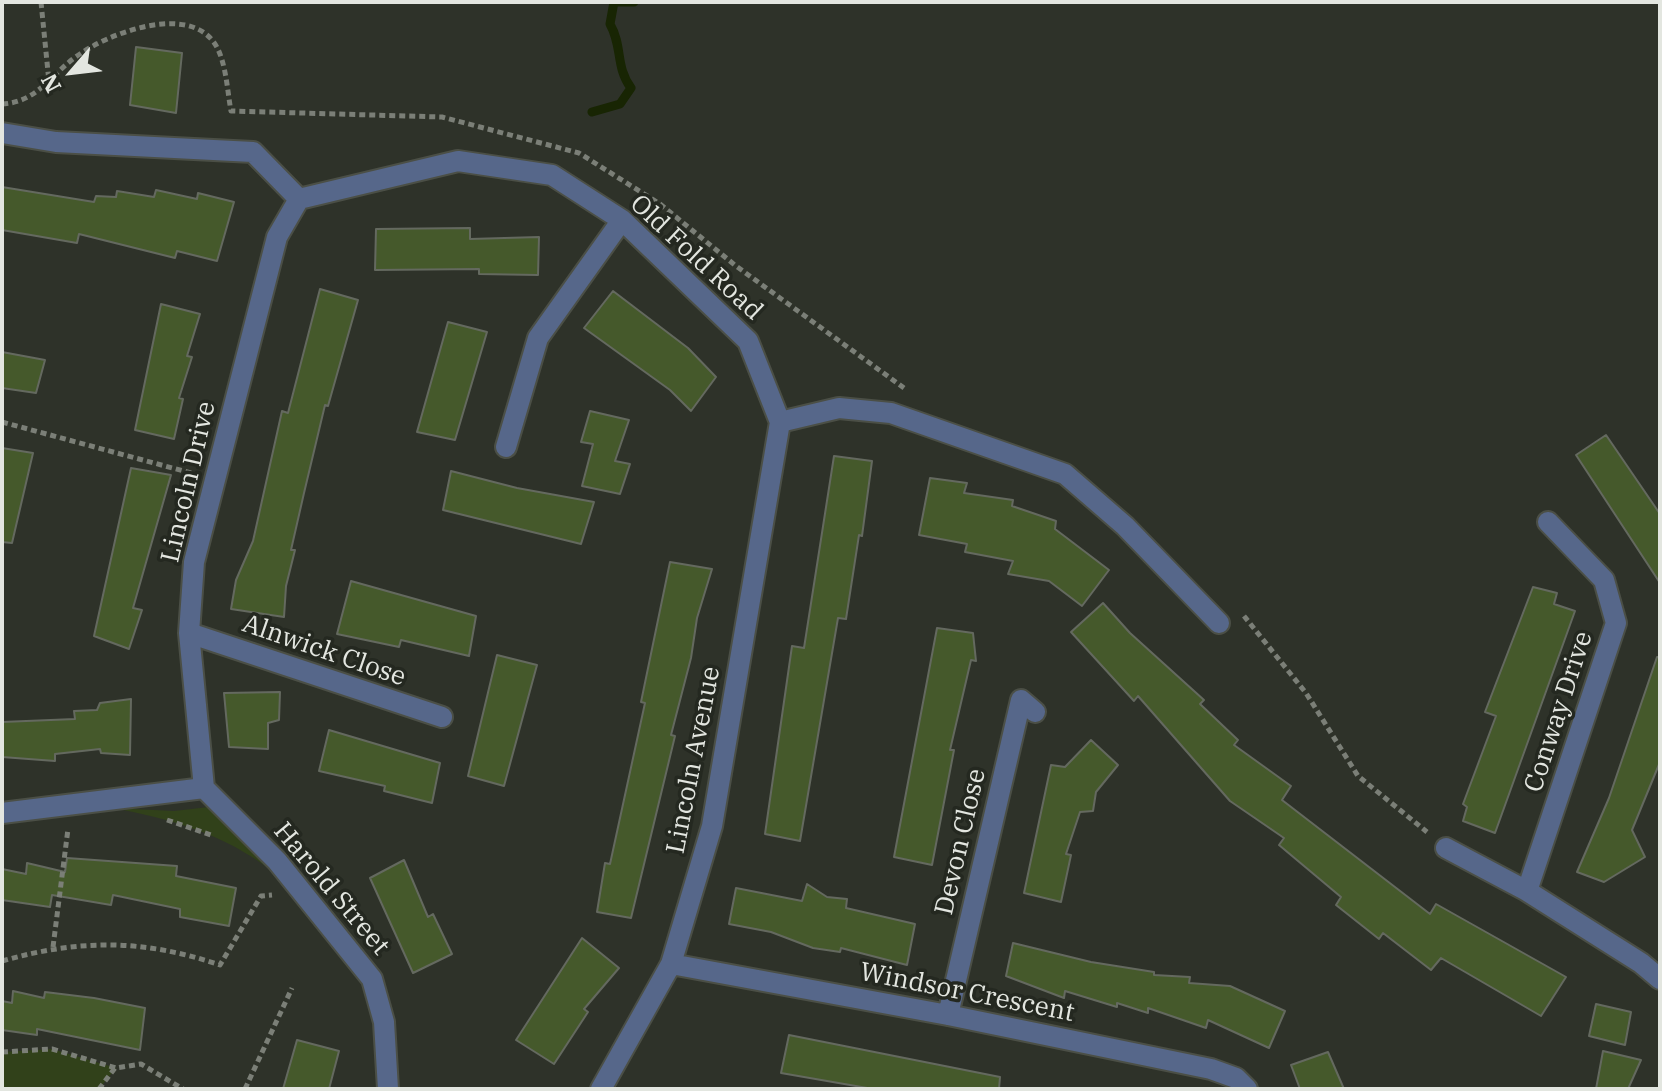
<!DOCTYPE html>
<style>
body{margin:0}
#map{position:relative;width:1662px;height:1091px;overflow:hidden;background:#2e3229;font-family:"IBM Plex Serif",serif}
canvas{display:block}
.frame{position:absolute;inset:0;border:4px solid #e3e6e0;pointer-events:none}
.north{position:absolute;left:32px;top:32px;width:80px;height:80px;-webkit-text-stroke:6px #242820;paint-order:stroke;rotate:242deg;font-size:22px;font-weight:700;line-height:32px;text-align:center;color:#e3e6e0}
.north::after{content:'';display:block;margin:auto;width:28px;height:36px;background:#e3e6e0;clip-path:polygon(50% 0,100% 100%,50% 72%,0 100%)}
</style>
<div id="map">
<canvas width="1662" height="1091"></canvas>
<div class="frame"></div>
<div class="north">N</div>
</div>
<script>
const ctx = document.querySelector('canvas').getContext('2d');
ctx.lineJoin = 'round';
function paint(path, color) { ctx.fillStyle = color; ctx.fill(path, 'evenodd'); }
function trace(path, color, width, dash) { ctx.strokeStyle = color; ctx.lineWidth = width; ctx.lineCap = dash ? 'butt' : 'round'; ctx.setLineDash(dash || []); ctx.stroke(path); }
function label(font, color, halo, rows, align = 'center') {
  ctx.font = font + ' "IBM Plex Serif",serif'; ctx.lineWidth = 7; ctx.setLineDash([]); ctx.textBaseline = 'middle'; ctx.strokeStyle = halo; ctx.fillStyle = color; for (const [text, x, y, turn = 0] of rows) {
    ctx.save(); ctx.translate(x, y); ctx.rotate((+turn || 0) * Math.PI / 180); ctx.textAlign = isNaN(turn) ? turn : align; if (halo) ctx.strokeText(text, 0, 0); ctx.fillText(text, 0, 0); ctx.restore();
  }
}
const green = new Path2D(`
 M209,807L272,871C224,834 172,819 112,808L174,811Z
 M52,1049L116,1068L99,1089H2V1052Z`);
const stream = new Path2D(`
 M592,112L620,104L631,88C615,66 623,47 610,24L614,2H634`);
const building = new Path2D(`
 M136,47L182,53L176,113L130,105Z
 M2,187L94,202L96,196L116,197L117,191L154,197L156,190L197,199L198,193L234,202L217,261L177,251L175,258L79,234L77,243L2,230Z
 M470,228V239L539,237L538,275L479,274V269L375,270L376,229Z
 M320,289L358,300L328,406L325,405L304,493L291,550H295L286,586L284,617L231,609L236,580L253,541L282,411L288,413Z
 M613,291L688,348L716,377L691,411L670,390L584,328Z
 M161,304L200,314L187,356L192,357L179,398L183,399L174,439L135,430Z
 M448,322L487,332L455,440L417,432Z
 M2,352L45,360L36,393L2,388Z
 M590,411L629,420L615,461L630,464L620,494L582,486L593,444L581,442Z
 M1606,435L1660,514V583L1576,455Z
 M2,448L33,453L12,543L2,542Z
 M834,456L872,461L862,536L859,535L846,619L838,618L800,841L765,834L792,646L804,648Z
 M131,468L171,475L133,608L142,610L129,649L94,636Z
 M451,471L517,488L594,502L581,544L443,510Z
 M930,478L967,483L964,493L1013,500L1012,506L1056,521L1055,529L1109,570L1082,606L1049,581L1008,574L1013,561L965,552L967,544L919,535Z
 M670,562L712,569L697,618L691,658L671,735L675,736L631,918L597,912L605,863L610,864L645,703L641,702Z
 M351,581L476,616L469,656L401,640L399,647L337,634Z
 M1533,587L1557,593L1554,604L1575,611L1495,833L1463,821L1467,807L1463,804L1496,716L1485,712Z
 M1103,603L1130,633L1204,700L1200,704L1238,740L1234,745L1291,786L1282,800L1430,914L1436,904L1566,977L1541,1016L1441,958L1431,970L1383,933L1379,939L1336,905L1341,897L1279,845L1284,838L1230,801L1138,696L1134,701L1071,632Z
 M937,628L973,633L976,661L971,660L950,750H954L932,865L894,857Z
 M497,655L537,665L504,786L468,776Z
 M1657,657H1660V762L1632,830L1645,857L1604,882L1577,872L1609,798Z
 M280,692L279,720L268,723V749L229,747L224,693Z
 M131,699L130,755L101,753L100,749L55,754V761L2,757V722L75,719L74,711L97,710L100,703Z
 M329,730L440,763L432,803L384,791L385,786L319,771Z
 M1091,740L1118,765L1096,792L1093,811L1080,812L1066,854L1071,855L1061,902L1024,893L1051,765L1065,767Z
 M67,858L177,866L176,876L236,888L229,926L180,917V909L113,895L111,905L52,895L50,907L2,900V869L26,874L27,863L65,872Z
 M404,860L428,917L433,914L452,954L413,973L370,878Z
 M807,884L827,897L847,899L846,908L915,924L907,965L841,948L840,952L813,948L771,932L729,924L736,888L802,901Z
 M582,938L619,968L584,1009L588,1012L554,1064L516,1040Z
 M1013,943L1091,962L1154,972V975L1190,977L1189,983L1230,986L1285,1011L1269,1048L1208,1020L1206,1028L1148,1008V1013L1117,1003V1007L1065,991L1064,998L1006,976Z
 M13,991L44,998L45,992L94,998L145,1008L140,1050L37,1029V1035L2,1030V1001L12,1003Z
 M1596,1004L1631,1012L1625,1045L1589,1036Z
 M789,1035L1000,1077L999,1089H873L781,1073Z
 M297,1040L339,1051L329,1089H283Z
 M1603,1051L1641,1060L1628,1089H1596Z
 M1328,1052L1344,1089H1300L1291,1065Z`);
const path = new Path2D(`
 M41,2L49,82
 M2,104C38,102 50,75 77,56C107,34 183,5 212,40C226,56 227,90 231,111L442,117L579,153L660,204L736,266L904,388
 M2,422L191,473
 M1244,616L1306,693L1358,776L1427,832
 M167,820L214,836
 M53,947L68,829
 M2,961C80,939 143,939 220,965L261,896L272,895
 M2,1052L52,1049L116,1068L141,1064L183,1089
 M99,1089L115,1068
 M245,1089L292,988`);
const minor = new Path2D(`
 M2,133L56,142L253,152L299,199
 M299,199L458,161L552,175L622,220L748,341L780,422
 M780,422L839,408L891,413L1065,474L1125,526L1219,623
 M506,447L538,338L622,220
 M189,633L442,717
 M204,788L189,633L194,562L277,237L299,199
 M204,788L277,861L372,979L384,1022L388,1089
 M2,813L204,788
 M1446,848L1527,891L1641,963L1660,979
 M1527,891L1616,623L1604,580L1548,522
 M671,964L948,1015L1211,1069L1236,1078L1247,1089
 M948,1015L1021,700L1035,712
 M601,1089L671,964L712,826L780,422`);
const streetNames = [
 ["Old Fold Road",696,258,43],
 ["Lincoln Drive",189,482,-77],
 ["Alnwick Close",324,651,19],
 ["Conway Drive",1559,712,-72],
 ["Lincoln Avenue",694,760,-79],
 ["Devon Close",961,842,-77],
 ["Harold Street",331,889,50],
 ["Windsor Crescent",967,993,11]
];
paint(green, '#31411a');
trace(stream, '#182503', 9);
paint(building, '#45592b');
trace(building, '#64695f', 2);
trace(minor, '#4b4f46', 24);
trace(path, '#7b7f77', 5, [6, 4]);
trace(minor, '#56678a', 20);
label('26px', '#e3e6e0', '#242820', streetNames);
</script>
